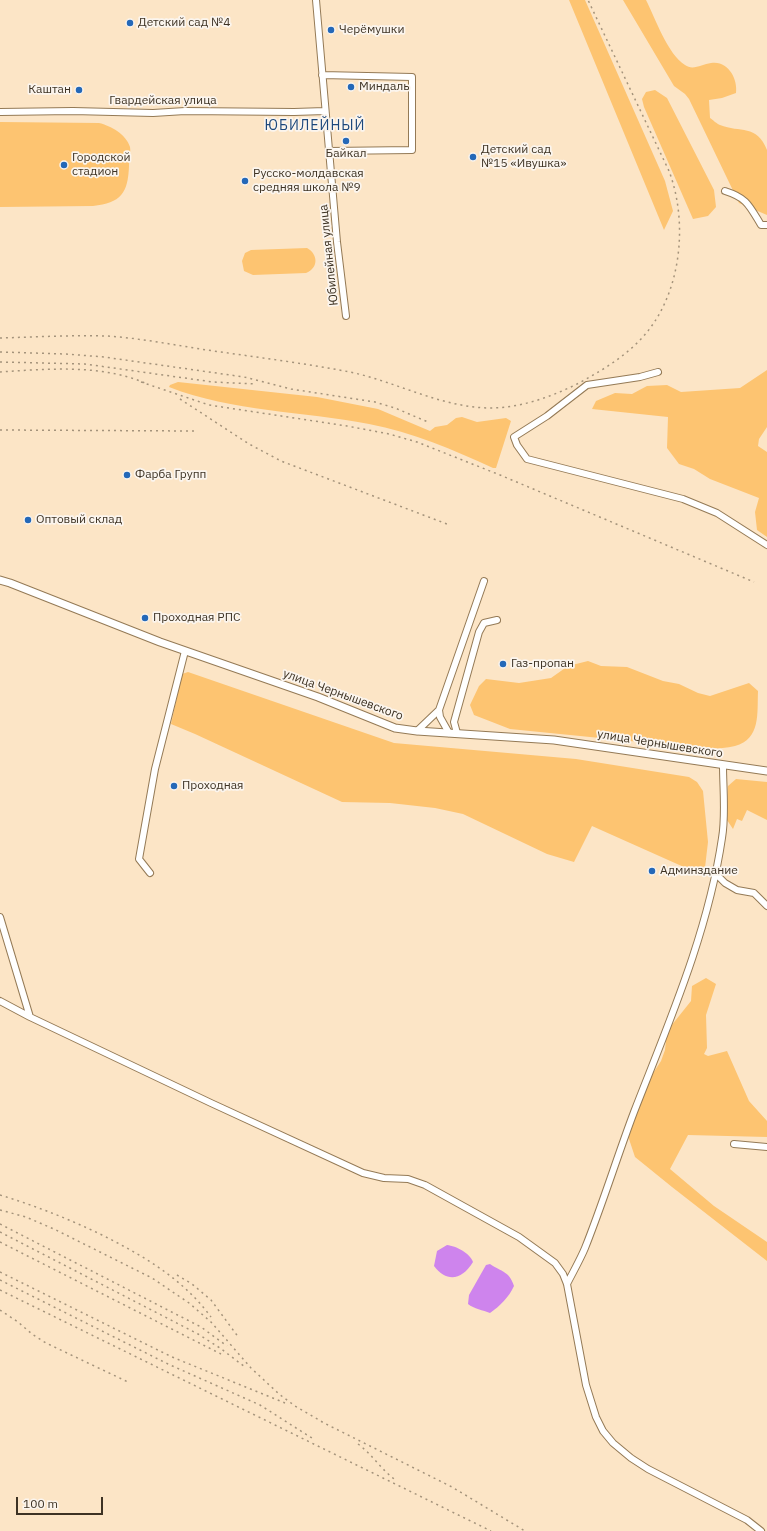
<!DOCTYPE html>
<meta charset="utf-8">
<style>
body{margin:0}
#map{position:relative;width:767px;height:1531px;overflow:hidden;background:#fce5c6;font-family:"IBM Plex Sans",sans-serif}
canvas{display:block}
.scale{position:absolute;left:16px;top:1497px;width:87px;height:18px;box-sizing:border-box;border:2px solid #3d3223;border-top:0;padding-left:5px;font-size:12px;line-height:14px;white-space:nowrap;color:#3d3223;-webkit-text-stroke:3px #fbf5ee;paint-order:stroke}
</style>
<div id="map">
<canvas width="767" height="1531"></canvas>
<div class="scale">100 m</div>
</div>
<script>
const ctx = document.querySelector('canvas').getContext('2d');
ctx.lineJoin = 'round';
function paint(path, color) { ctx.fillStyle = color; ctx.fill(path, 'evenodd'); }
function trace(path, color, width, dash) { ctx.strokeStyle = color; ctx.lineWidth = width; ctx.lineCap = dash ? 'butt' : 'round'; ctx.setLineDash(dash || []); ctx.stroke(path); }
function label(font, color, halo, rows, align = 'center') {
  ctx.font = font + ' "IBM Plex Sans",sans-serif'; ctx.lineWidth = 3.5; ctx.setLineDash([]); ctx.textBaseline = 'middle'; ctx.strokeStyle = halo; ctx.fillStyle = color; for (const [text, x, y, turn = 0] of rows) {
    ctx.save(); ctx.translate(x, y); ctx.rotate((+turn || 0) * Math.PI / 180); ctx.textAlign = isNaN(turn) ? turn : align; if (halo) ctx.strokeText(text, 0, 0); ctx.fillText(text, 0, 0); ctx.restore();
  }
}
const green = new Path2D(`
 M569,0H585L665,181L673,211L664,230Z
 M623,0H646C655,18 668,55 685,65C693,71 702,64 711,63C728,60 738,79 736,93L722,98L709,100L710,118C713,120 717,124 720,125C740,133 757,124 767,150V215L739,203L689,99L685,94L674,86Z
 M655,90L667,98L714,190L716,207L708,216L693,219L644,107L642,99L646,92Z
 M0,122L99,123C111,126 126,134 130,147C131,153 129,160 129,166C128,193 121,203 93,206L0,207Z
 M307,248C318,254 319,268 306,273L253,275L244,271L242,261L245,253L251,250Z
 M767,370V427L759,439L758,446L767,452V537L757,530L755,512L759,498L710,479L694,469L679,464L667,448L668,417L592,409L596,401L615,393L632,394L647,386L667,385L681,392L740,388Z
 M178,382L317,397L378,409L430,431L435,427L447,425L456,418L462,417L477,422L506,418L511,421L496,468H493C454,450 412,432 369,424C303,411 233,412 169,387L170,385Z
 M588,661L601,666L627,667L663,681L679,684L698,693L710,696L749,683L758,691C757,713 761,739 735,746C727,748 718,748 710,749L510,729L474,715L470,705L479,686L486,679L519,683L551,678L568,666Z
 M188,672L394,743L576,759L689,777L697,782L703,791L708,842L704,876L592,826L574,862L547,854L463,814L435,808L390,803L342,802L195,734L171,724L182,674Z
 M736,779L767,782V820L747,810L742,821L737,819L733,829L727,820C729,808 727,797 728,786Z
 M706,978L716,984L706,1015L707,1048L704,1054L708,1056L727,1051L749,1101L767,1121V1137L688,1135L670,1169L714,1206L767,1242V1261L672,1187L635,1157L628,1136L646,1084L661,1061L665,1050L667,1031L691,1001L692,986Z`);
const water = new Path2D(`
 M447,1245C456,1246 470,1253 473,1262C462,1280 447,1283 434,1266L437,1251Z
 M490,1264C502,1272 509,1271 514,1286C509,1297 500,1306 490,1313C483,1310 474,1309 468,1304L469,1295L486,1265Z`);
const minor = new Path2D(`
 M316,0L337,242L346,316
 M322,75L412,77V150L330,151
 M0,112L73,111L153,113L185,111L294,112L325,111
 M725,191C747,198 749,205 761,225H767
 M658,372L640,377L587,385L547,416L514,437L517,445L527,459L683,499L717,513L767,545
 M439,710L440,717L449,733
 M417,731L439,710L484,581
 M457,733L454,722L479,632L484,623L497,620
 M150,873L139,859L155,769L185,651
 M716,874L725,883L737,890L754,893L767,906
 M0,917L30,1017
 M0,1001L30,1017L211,1103L363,1173L384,1178L408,1179L425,1185L519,1237L555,1263L563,1274L567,1284L586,1385L596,1417L603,1431L613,1443L631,1458L648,1469L747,1520L761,1531
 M734,1144L767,1147
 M567,1284C573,1272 580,1260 585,1248C603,1203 617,1157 634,1112C669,1022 708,933 722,838C726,815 723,789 723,765`);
const major = new Path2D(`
 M0,580L10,583L160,642L318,697L395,728L417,731L554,740L767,771`);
const rail = new Path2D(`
 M0,338C35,337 71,335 106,336C140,338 174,345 207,350C255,357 303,363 350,372C397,382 440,407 489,408C521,408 551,397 579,383C601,371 623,358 641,339C681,297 689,224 669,171L588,0
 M0,352L66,354L104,357L244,377L291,389L375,402L395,408L428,422
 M0,362L85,364L213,382L256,384
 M0,372C47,369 101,364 145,383
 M141,382L209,405L347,426L389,434L417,442L500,475L754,582
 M180,399L249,444L281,461L447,524
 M0,430L194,431
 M0,1195C36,1206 69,1219 102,1235C144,1256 183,1279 211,1317
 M0,1210L26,1217L56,1230L152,1278L189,1303L211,1322L251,1368L279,1394L295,1406L324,1423L452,1487L525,1531
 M0,1224L201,1327L227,1346
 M0,1232L198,1334L220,1348L245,1367
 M0,1242L221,1354
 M0,1272L172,1357L285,1403
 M177,1275L192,1284L211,1300L239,1338
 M0,1280L168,1364L260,1405L315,1440
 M0,1290L491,1531
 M0,1310L18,1322L32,1334L46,1343L128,1382
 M358,1444C373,1455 382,1471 397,1481`);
const markers = [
 [130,23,4,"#2468b8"],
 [331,30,4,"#2468b8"],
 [351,87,4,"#2468b8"],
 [79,90,4,"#2468b8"],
 [346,141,4,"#2468b8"],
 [473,157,4,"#2468b8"],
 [64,165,4,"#2468b8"],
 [245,181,4,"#2468b8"],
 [127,475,4,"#2468b8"],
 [28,520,4,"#2468b8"],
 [145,618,4,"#2468b8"],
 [503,664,4,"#2468b8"],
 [174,786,4,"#2468b8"],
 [652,871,4,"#2468b8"]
];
const poiNames = [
 ["Детский сад №4",138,23],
 ["Черёмушки",339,30],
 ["Миндаль",359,87],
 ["Каштан",71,90,"right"],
 ["Детский сад",481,150],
 ["№15 «Ивушка»",481,164],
 ["Байкал",346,154,"center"],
 ["Городской",72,158],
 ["стадион",72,172],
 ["Русско-молдавская",253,174],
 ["средняя школа №9",253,188],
 ["Фарба Групп",135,475],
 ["Оптовый склад",36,520],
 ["Проходная РПС",153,618],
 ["Газ-пропан",511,664],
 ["Проходная",182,786],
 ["Админздание",660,871]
];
const streetNames = [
 ["Гвардейская улица",163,101],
 ["Юбилейная улица",329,255,-96],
 ["улица Чернышевского",343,695,20],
 ["улица Чернышевского",660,744,9]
];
const quarterNames = [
 ["ЮБИЛЕЙНЫЙ",315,126]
];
paint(green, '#fdc471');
paint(water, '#ce84ed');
trace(minor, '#947a56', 8);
trace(major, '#947a56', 9);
trace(minor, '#fff', 6);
trace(major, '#fff', 7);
trace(rail, '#a4937b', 1.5, [2, 4]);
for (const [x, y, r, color] of markers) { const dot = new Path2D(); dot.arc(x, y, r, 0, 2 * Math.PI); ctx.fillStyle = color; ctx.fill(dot); trace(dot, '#fbf5ee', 1.5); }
label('12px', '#3d3223', '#fbf5ee', poiNames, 'left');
label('12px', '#3d3223', '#fbf5ee', streetNames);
ctx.letterSpacing = '1px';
label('14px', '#1c477b', '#fbf5ee', quarterNames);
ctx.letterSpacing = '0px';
</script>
